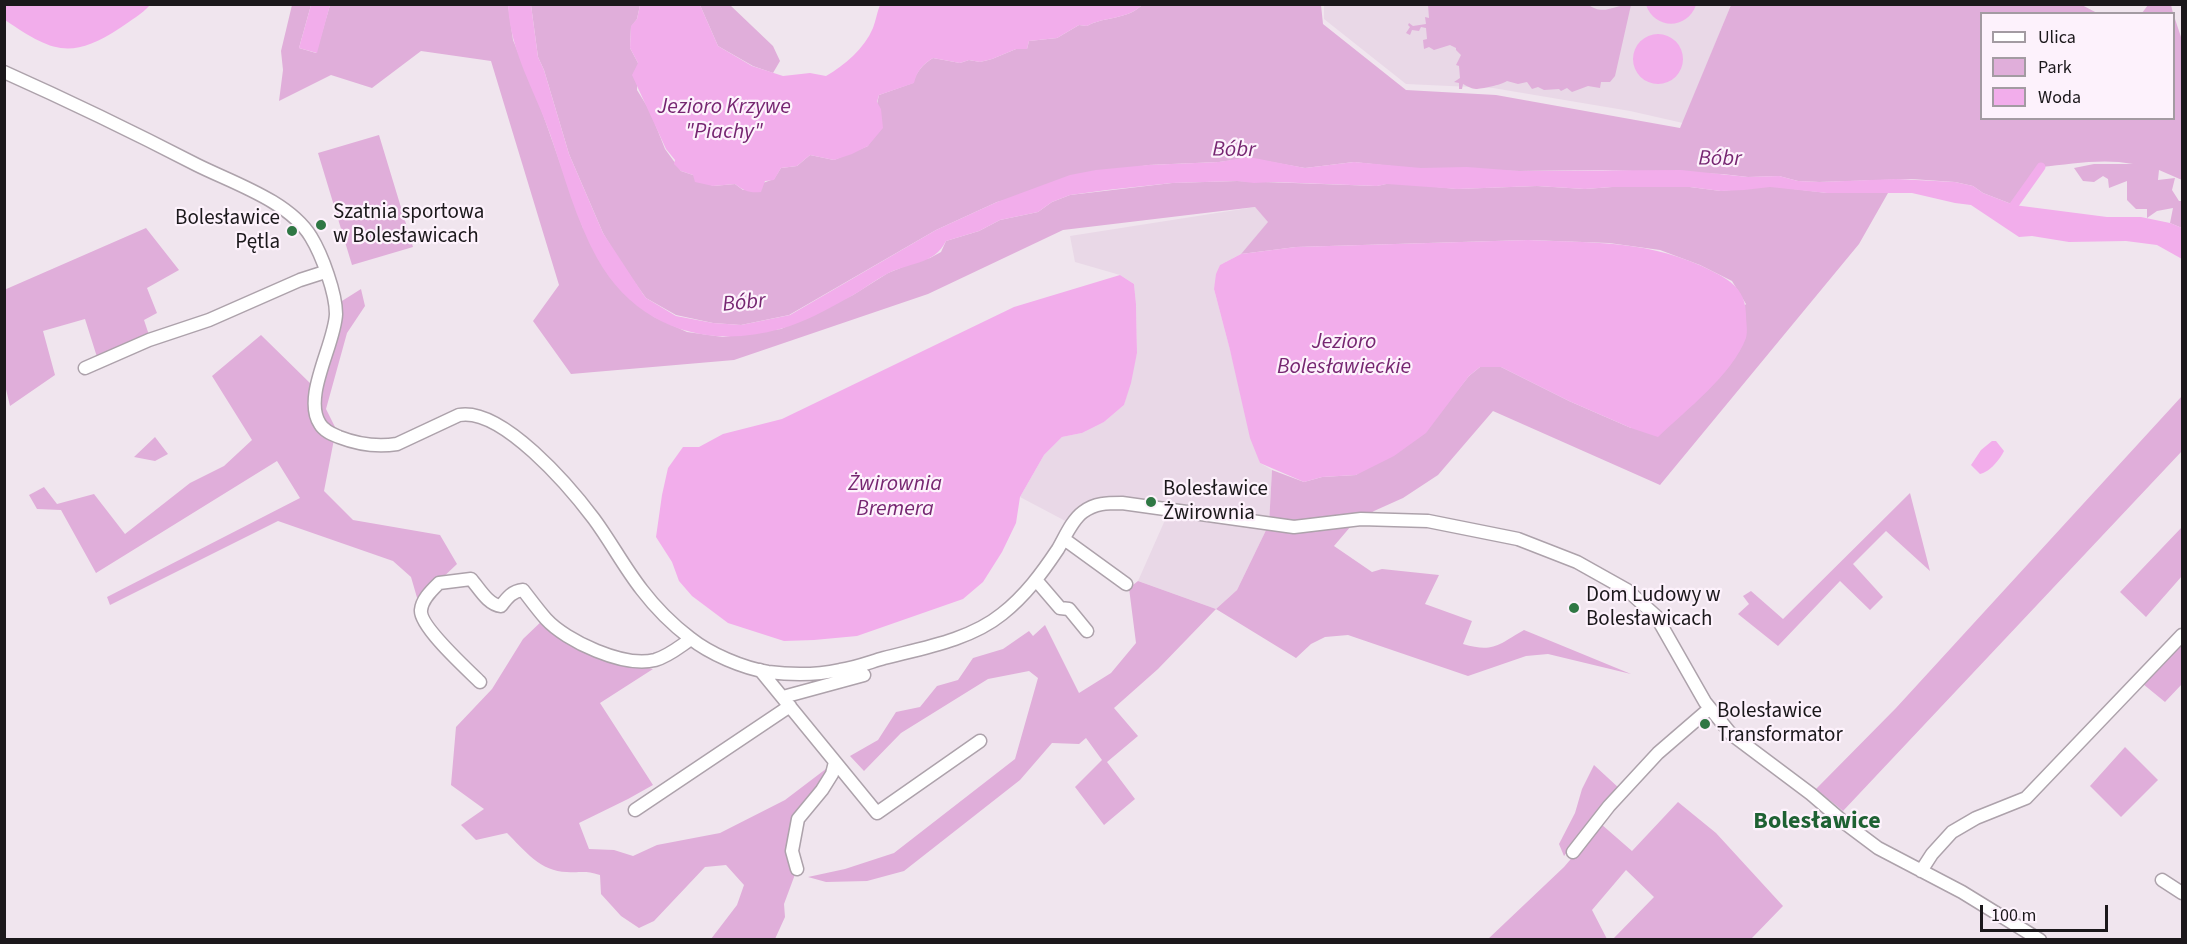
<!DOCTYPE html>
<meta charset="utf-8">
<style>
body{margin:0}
#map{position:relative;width:2187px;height:944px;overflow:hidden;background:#f0e5ee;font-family:"Source Sans 3",sans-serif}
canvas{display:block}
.frame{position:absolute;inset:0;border:6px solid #1b181b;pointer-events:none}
.legend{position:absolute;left:1980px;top:12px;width:195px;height:108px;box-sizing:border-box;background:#fdf2fc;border:2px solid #a39ba2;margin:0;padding:8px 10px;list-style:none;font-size:18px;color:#1b181b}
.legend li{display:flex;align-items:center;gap:12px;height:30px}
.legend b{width:30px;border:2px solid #a39ba2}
.scale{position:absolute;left:1980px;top:905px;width:128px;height:27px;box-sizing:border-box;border:3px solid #1b181b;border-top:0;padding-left:8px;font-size:18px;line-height:21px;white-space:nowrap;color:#1b181b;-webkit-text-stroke:4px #fdf2fc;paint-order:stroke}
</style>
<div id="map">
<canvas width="2187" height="944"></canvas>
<div class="frame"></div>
<ul class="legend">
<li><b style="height:8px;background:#fff"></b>Ulica</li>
<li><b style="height:16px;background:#e0aeda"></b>Park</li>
<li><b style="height:16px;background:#f2adeb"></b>Woda</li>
</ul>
<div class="scale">100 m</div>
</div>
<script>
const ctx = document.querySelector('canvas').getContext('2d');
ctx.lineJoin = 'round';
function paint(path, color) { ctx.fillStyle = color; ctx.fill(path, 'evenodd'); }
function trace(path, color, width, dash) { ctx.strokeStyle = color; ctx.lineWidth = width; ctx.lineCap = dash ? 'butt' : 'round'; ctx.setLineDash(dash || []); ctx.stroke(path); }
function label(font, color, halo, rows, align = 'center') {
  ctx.font = font + ' "Source Sans 3",sans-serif'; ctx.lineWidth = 4.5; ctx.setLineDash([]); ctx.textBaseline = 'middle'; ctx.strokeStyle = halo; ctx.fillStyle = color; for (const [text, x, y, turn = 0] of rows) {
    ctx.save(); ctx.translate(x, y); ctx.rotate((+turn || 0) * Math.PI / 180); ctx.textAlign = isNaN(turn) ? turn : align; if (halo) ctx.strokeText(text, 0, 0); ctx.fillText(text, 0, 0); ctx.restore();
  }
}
const built = new Path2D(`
 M1324,5H1731L1683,123L1630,111L1493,88L1406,84L1324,19Z
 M1255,207L1269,222L1241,254L1220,265L1214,289L1260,463L1272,470L1269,524L1237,590L1216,609L1138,581L1169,511L1099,503L1073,525L1020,497L1044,455L1062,437L1082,433L1104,422L1124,405L1137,353L1136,304L1134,284L1120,275L1075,262L1070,236Z`);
const green = new Path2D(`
 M1587,4C1605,17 1613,4 1631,5L1615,76L1610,82H1601L1600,88L1588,86L1572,92L1567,88L1561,91L1559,89L1544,90L1538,87L1532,89L1527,82L1518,84L1507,81C1501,85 1481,89 1476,89C1472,89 1467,86 1463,84L1462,89H1459V83L1454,82L1460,78L1459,66L1456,65L1461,55L1456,50V48L1450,45L1434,50L1429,47L1424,49L1423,40L1427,39L1426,28L1421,27L1419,31L1412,30L1410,35L1406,33L1410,27L1408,25L1409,23L1413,26L1426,24L1425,17L1429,18L1428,5Z
 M2080,4L2097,13L1982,14V118H2174V16L2182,40V180L2159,170L2158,180L2175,178L2172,190L2179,201H2182V228L2170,223L2173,208L2157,211L2147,218V209H2136L2127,200V181L2109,188L2108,179L2103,176L2094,182L2083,181L2074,168L2094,164H2133C2103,158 2071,164 2041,167L2014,205L1983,193L1973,186L1955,182L1911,179L1819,182L1798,181L1779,176L1748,177L1722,174L1603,170L1519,171L1420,169L1354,162L1305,168L1249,158L1219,162L1148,165L1131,168L997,202L936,230L789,315L741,325L713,323L676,315L646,298L620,262L603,233L569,154L544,70L538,57L531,5H640L637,19L631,27L630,48L638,63L637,90L650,111L665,149L681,171L693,175L713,186L735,184L743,190L774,179L781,168L797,166L810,155L834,160L868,146L879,95L913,83C917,71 922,65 933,58L960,63L969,60L980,62L992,59L1016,49H1027L1029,41L1057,38L1079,25L1087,26C1105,16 1127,20 1142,5H1321L1323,24L1406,90L1496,95L1680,128L1731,5Z
 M292,5H311L299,48L316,53L330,5H508L513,40L540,106L583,228L654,317L687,332L723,337L781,329L853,295L888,273L915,262L930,258L941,252L946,241L979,231L1000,220L1038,212L1052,202L1070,195L1172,183L1237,181L1377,186L1386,184H1406L1457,189L1537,186L1585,189L1612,187H1690L1721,191L1769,186L1827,193H1888L1859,244L1660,485L1493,411L1438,475L1403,498L1374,511L1351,526L1334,546L1372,572L1382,569L1439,575L1425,604L1472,621L1463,644C1493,653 1498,645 1524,630L1631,674L1548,654L1526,656L1468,676L1348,635L1325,637L1311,644L1296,658L1216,609L1158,669L1114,708L1138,736L1107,762L1135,799L1104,825L1075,787L1102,760L1086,738L1079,744L1052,743L1020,780L904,871L867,881L826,882L808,877L845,869L894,853L1015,759L1038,678L1029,671L988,679L901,733L864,771L850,756L878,740L896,712L920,707L937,686L958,680L973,658L1003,649L1029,631L1033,636L1045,625L1079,693L1111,673L1136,643L1129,588L1138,581L1216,609L1237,590L1269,524L1272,470L1304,482L1322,477L1356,475L1456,392L1469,376L1480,367H1501L1569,401L1631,428L1746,304L1732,281L1700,265L1660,250L1609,243L1528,240L1296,247L1241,254L1268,222L1255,207L1063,230L928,294L734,360L571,374L533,321L559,285L491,61L421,51L372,88L331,75L279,101L283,70L281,51Z
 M700,5H730L773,46L780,61L773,73L753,66L718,46Z
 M2148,5H2171L2173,13H2142Z
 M379,135L413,247L352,265L318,153Z
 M146,228L179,270L147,288L157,313L144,320L149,335L97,357L85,319L43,331L55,375L10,406L4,381V290Z
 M361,289L365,306L347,333L326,409L336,429L324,491L353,520L440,535L457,564L418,601L411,577L393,561L278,521L110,605L107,597L300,498L277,461L96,573L61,510L37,509L29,495L44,487L57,504L94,494L125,534L190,483L224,466L252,440L212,376L261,335L312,385L334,306Z
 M2182,396V451L1843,811L1816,789L1896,708Z
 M155,437L168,454L155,461L134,457Z
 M1910,493L1930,571L1886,531L1853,564L1883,597L1870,610L1840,581L1778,646L1738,614L1749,604L1743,596L1751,591L1783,619Z
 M2182,527V576L2146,617L2120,592Z
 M545,618L632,665L653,669L600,703L653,785L628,799L579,823L589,849L614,850L633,856L657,845L720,833L785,800L835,762L798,819L797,869L784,904L785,917L775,939H711L737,905L744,885L726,865L705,867L654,921L639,928L621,916L601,894L600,875C584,870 582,873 567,872C541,872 524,850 507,833L476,840L461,825L484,809L451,785L456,727L492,689L523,639Z
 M2182,642V684L2165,702L2143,684Z
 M2125,747L2158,780L2121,817L2090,786Z
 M1594,765L1620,789L1564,856L1559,844L1575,813L1582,789Z
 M1678,802L1716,833L1783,906L1751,939H1613L1654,897L1626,870L1592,910L1607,939L1487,940L1564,867L1601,824L1632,851Z`);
const water = new Path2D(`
 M4,5L5,4L150,5C141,15 131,20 120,28C70,61 51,51 5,20Z
 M311,5H330L317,53L299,48Z
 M508,5H531L538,57L544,70L569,154L603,233L643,294L646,298L676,316L713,323L741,325L790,315L936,230L997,202L1070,175L1096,170L1148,165L1219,162L1249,157L1305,168L1354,162L1421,168L1467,167L1519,171L1681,170L1748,177L1779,176L1798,181L1820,182L1896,179L1955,182L1973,186L1983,193L2014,205L2107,217H2141L2170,223L2182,228V259L2157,245L2126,241L2069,242L2032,236L2019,237L1971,205L1955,203L1912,193H1827L1770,187L1744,190L1721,191L1690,187H1612L1585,189L1537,186L1457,189L1387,184L1377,186L1274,182L1254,183L1237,181L1172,183L1107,190L1070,195L1052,202L1038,212L1000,220L979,231L946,241C934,266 907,262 885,275C872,282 860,292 846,299C826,310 803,323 780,329C707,350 635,327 597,258C576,220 564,175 550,134C535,91 510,51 508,5Z
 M640,5H700L718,46L752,66L783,76L810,73L826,76C845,65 864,49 873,28C876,20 877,12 880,5H1142C1127,20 1105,16 1087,26L1079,25L1057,38L1029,41L1027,49H1016L992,59L980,62L969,60L960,63L933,58C922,65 917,71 914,83L879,95L877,102L881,109L883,128L868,146L852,154L834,160L810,155L797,166L781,168L774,180L765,181L761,192C749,193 744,191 735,184L713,186L695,182L693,175L681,171L674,164L675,160L666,149L632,75L638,63L630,48L631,26L637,19Z
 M1646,5V4L1696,5C1687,30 1655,30 1646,5Z
 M1633 59a25 25 0 1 1 50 0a25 25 0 1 1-50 0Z
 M1528,240C1594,243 1652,240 1712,271C1732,281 1746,291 1746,315C1746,322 1748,331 1746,338C1732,375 1687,409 1658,437L1631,428L1569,401L1501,367H1480L1469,376L1426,433L1394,456L1356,475L1322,477L1304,482L1260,463L1250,438L1230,350L1214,289L1216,274L1220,265L1241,254L1296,247Z
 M1120,275L1134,284L1136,304L1137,353L1131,383L1124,405L1104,422L1082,433L1062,437L1044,455L1020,497L1016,523L1002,552L983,582L963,599L857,636L814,640L784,641L728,623L692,596L679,581L672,562L656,537L662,495L668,468L683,447H699L723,434L782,419L1014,307Z
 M1992,441H1996L2004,451C2000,459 1990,472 1980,474L1971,465L1981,450Z`);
const canal = new Path2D(`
 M2014,205L2041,167`);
const minor = new Path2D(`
 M4,72C69,101 133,132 197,165C233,183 289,201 311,237C322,255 336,293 336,314C335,344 302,397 320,424C324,431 332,434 339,437C357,444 378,447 397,444L459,415C502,407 570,487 594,519C611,542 624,567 642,590C655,607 673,625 690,638C710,654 743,668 768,672C792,675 817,675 840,670C855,668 870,662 884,658C923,648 970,640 1002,614C1025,596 1042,573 1058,549C1065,537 1072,520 1083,512C1095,503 1107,503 1122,503L1294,527L1361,519L1428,521L1518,539L1577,562L1627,590L1656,616L1705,702L1731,734L1811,794L1846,824L1878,848L1962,892L2040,940
 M85,368L149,340L209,320L300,280L325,272
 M1064,539L1126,584
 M1036,580L1060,608L1069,609L1087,631
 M760,670L877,813L980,741
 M480,682C468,670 419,626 421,610C422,599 432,590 439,583L471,579C479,588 488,605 501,606C507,598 512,591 523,590C530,599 538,610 546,619C566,641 624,668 655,660C669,656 679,647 691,639
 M783,697L864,675
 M635,810L790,706
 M1573,852L1609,806L1658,753L1709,709
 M797,869L792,851L798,819L822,790L832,774L835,762
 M1921,871L1932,854L1952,832L1976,818L2026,798L2182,635
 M2162,880L2182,893`);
const markers = [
 [321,225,6,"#2f7744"],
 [292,231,6,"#2f7744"],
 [1151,502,6,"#2f7744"],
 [1574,608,6,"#2f7744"],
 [1705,724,6,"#2f7744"]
];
const poiNames = [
 ["Szatnia sportowa",333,213],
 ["w Bolesławicach",333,237],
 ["Bolesławice",280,219,"right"],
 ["Pętla",280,243,"right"],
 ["Bolesławice",1163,490],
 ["Żwirownia",1163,514],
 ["Dom Ludowy w",1586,596],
 ["Bolesławicach",1586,620],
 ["Bolesławice",1717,712],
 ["Transformator",1717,736]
];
const waterNames = [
 ["Jezioro Krzywe",724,108],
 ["\"Piachy\"",724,133],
 ["Bóbr",1234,151,1],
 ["Bóbr",1720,160,1],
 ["Bóbr",744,304,-5],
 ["Jezioro",1344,343],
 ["Bolesławieckie",1344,368],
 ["Żwirownia",895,485],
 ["Bremera",895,510]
];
const quarterNames = [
 ["Bolesławice",1817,823]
];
paint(built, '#e9d8e7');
paint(green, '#e0aeda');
paint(water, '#f2adeb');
trace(canal, '#f2adeb', 9);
trace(minor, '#ada2ab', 15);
trace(minor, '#fff', 12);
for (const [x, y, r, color] of markers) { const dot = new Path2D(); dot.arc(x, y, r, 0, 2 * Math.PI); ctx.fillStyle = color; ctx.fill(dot); trace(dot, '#fdf2fc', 2); }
label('21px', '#1b181b', '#fdf2fc', poiNames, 'left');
label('italic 22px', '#762671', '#fdf2fc', waterNames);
label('bold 24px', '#1e6133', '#fdf2fc', quarterNames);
</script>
